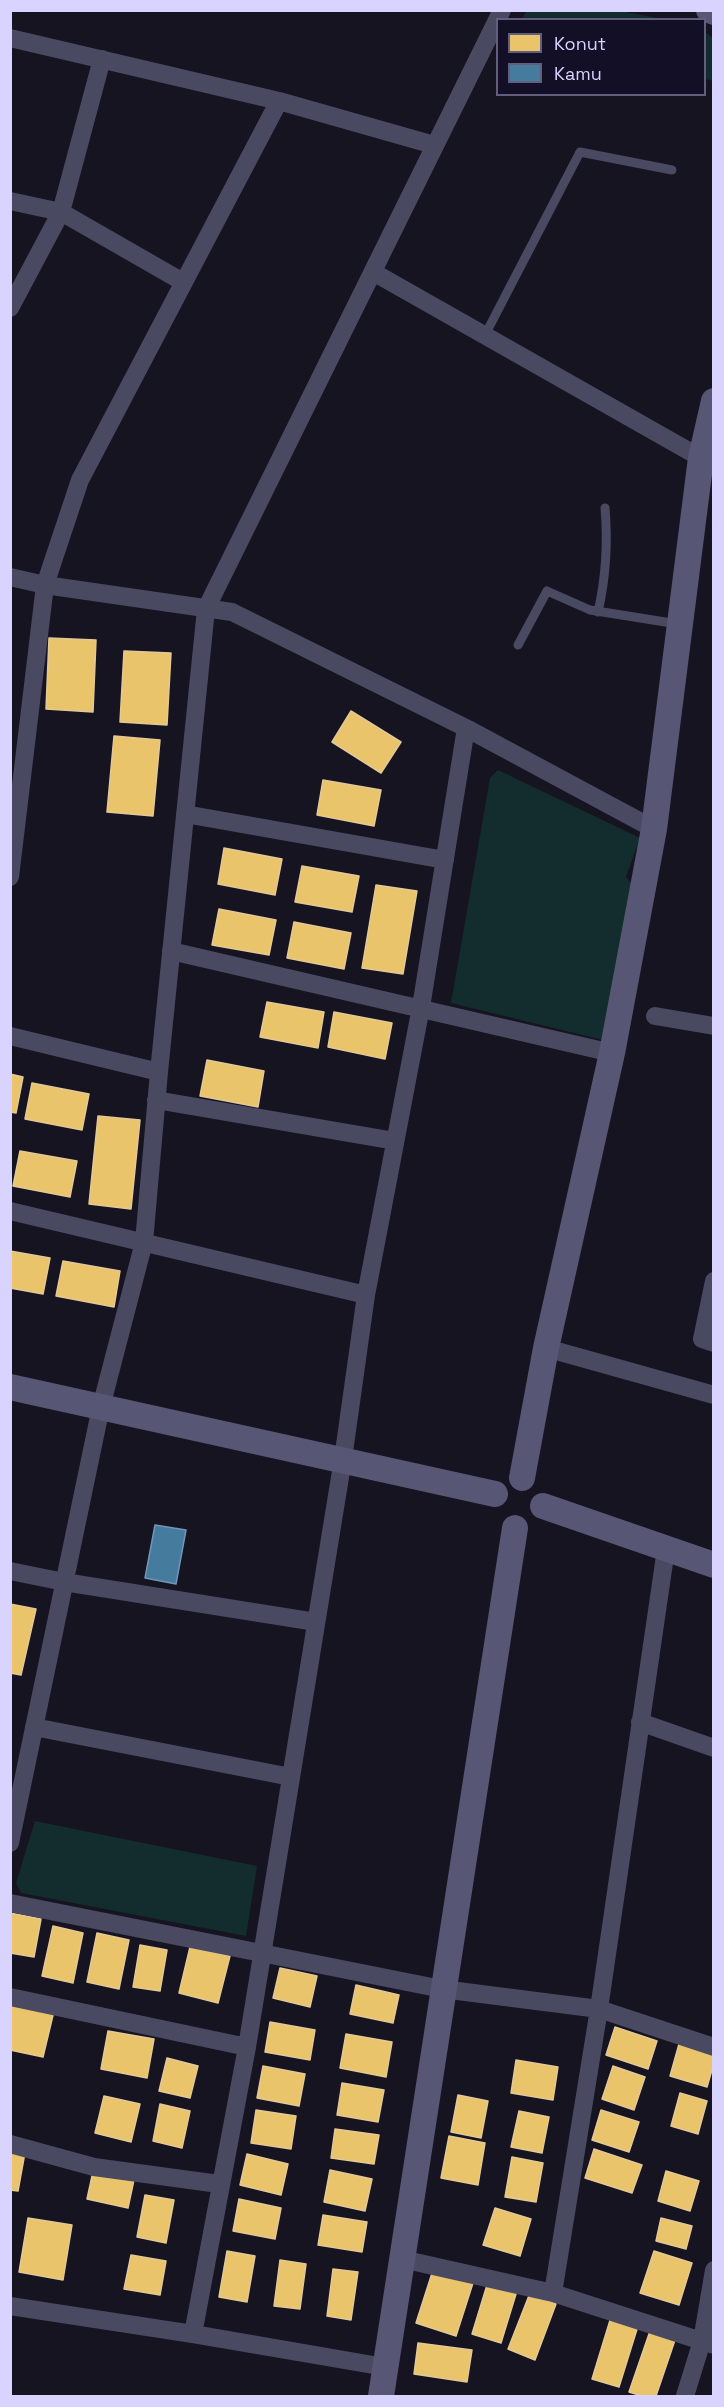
<!DOCTYPE html>
<style>
body{margin:0}
#map{position:relative;width:724px;height:2407px;overflow:hidden;background:#161421;font-family:"Space Grotesk",sans-serif}
canvas{display:block}
.frame{position:absolute;inset:0;border:12px solid #d9d4ff;pointer-events:none}
.legend{position:absolute;left:496px;top:18px;width:210px;height:78px;box-sizing:border-box;background:#130f26;border:2px solid #625e7d;margin:0;padding:8px 10px;list-style:none;font-size:18px;color:#d9d4ff}
.legend li{display:flex;align-items:center;gap:12px;height:30px}
.legend b{width:30px;border:2px solid #625e7d}
</style>
<div id="map">
<canvas width="724" height="2407"></canvas>
<div class="frame"></div>
<ul class="legend">
<li><b style="height:16px;background:#e9c46a"></b>Konut</li>
<li><b style="height:16px;background:#457b9d"></b>Kamu</li>
</ul>
</div>
<script>
const ctx = document.querySelector('canvas').getContext('2d');
ctx.lineJoin = 'round';
function paint(path, color) { ctx.fillStyle = color; ctx.fill(path, 'evenodd'); }
function trace(path, color, width, dash) { ctx.strokeStyle = color; ctx.lineWidth = width; ctx.lineCap = dash ? 'butt' : 'round'; ctx.setLineDash(dash || []); ctx.stroke(path); }
const green = new Path2D(`
 M527,10L620,11L663,19H522Z
 M705,32L713,38V81L705,79Z
 M498,770L640,838L626,877L635,888L603,1040L451,1003L490,778Z
 M35,1821L257,1866L246,1936L21,1893L16,1883Z`);
const homes = new Path2D(`
 M49,638L96,640L93,712L46,709Z
 M124,651L171,653L167,725L120,722Z
 M351,711L401,742L381,773L332,742Z
 M114,736L160,740L153,816L107,812Z
 M323,780L381,790L374,826L317,815Z
 M224,848L282,859L275,895L218,884Z
 M302,866L359,876L352,912L295,902Z
 M376,885L417,891L403,974L362,968Z
 M219,909L276,920L269,955L212,945Z
 M294,922L351,933L344,969L287,958Z
 M267,1002L324,1012L318,1048L260,1037Z
 M334,1012L392,1023L385,1059L328,1047Z
 M207,1060L264,1071L258,1107L200,1096Z
 M10,1074L23,1077L16,1113L10,1112Z
 M32,1083L89,1094L82,1130L25,1119Z
 M98,1116L140,1120L131,1209L89,1204Z
 M20,1151L77,1161L70,1197L13,1186Z
 M10,1251L50,1258L43,1294L10,1288Z
 M63,1261L120,1271L114,1307L56,1296Z
 M10,1604L36,1609L21,1675L10,1673Z
 M10,1913L41,1919L34,1957L10,1953Z
 M53,1926L83,1933L73,1983L42,1976Z
 M97,1933L129,1940L119,1989L87,1982Z
 M140,1945L167,1950L160,1991L133,1987Z
 M190,1947L230,1956L218,2003L179,1993Z
 M280,1968L317,1976L310,2007L273,1998Z
 M356,1985L399,1995L393,2023L350,2014Z
 M10,1998L54,2011L43,2057L10,2050Z
 M270,2022L315,2030L310,2060L265,2052Z
 M615,2027L657,2041L648,2069L606,2055Z
 M108,2031L154,2039L147,2078L101,2069Z
 M346,2034L392,2042L386,2077L340,2068Z
 M679,2044L714,2054V2063L707,2087L670,2076Z
 M167,2058L198,2066L190,2098L159,2091Z
 M516,2060L558,2067L553,2100L511,2093Z
 M263,2066L305,2074L299,2106L257,2098Z
 M613,2066L645,2077L634,2110L602,2099Z
 M342,2083L384,2090L378,2122L337,2115Z
 M680,2093L707,2101L698,2134L671,2126Z
 M458,2095L488,2101L481,2138L451,2132Z
 M104,2096L140,2104L131,2142L95,2133Z
 M160,2104L190,2111L182,2148L153,2141Z
 M256,2110L296,2116L291,2149L251,2143Z
 M601,2110L639,2122L629,2152L592,2140Z
 M519,2111L549,2117L542,2153L511,2147Z
 M335,2129L379,2135L374,2164L331,2158Z
 M449,2136L485,2143L478,2185L441,2178Z
 M10,2144L26,2147L18,2191L10,2190Z
 M594,2149L642,2165L632,2193L585,2178Z
 M247,2154L288,2164L281,2195L240,2185Z
 M512,2157L543,2163L536,2202L505,2197Z
 M94,2167L135,2175L128,2208L87,2199Z
 M330,2170L372,2179L365,2211L324,2202Z
 M666,2171L699,2181L690,2211L658,2201Z
 M145,2195L174,2200L166,2243L137,2237Z
 M239,2199L281,2208L275,2239L233,2231Z
 M495,2208L531,2219L520,2256L483,2245Z
 M323,2215L367,2222L362,2252L318,2245Z
 M28,2218L72,2225L63,2280L19,2272Z
 M661,2218L692,2226L686,2249L656,2241Z
 M227,2251L255,2256L247,2302L219,2297Z
 M654,2251L692,2263L679,2305L640,2293Z
 M131,2255L166,2261L160,2295L124,2289Z
 M280,2260L306,2264L300,2309L274,2306Z
 M333,2269L358,2272L351,2320L327,2316Z
 M433,2270L473,2283L456,2336L416,2323Z
 M487,2285L516,2294L501,2343L472,2334Z
 M530,2293L556,2304L535,2360L508,2349Z
 M611,2317L638,2326L619,2387L592,2379Z
 M650,2331L675,2340L656,2396H642L629,2392Z
 M418,2343L472,2350L467,2382L414,2374Z`);
const public = new Path2D(`
 M155,1525L186,1530L176,1584L145,1578Z`);
const lane = new Path2D(`
 M485,335L580,152L672,170
 M598,612C606,577 608,543 605,508
 M518,645L547,591L590,610L678,624`);
const street = new Path2D(`
 M10,38L279,101L434,145
 M10,201L61,212L183,282
 M373,272L701,458
 M10,308L61,212L102,59
 M10,577L45,585L232,612L466,728L654,829
 M185,814L445,860
 M10,877L45,585L80,480L279,101
 M171,951L612,1053
 M655,1016L714,1026
 M10,1036L159,1072
 M156,1100L395,1141
 M10,1211L366,1295
 M714,1281L702,1339L714,1343
 M546,1348L714,1395
 M10,1571L64,1582L316,1622
 M640,1722L714,1748
 M34,1727L291,1777
 M10,1843L101,1407L144,1242L159,1072L206,609L502,10
 M10,1903L442,1989L599,2009L714,2047
 M10,1997L247,2047
 M10,2144L94,2167L219,2184
 M402,2259L553,2293L714,2345
 M553,2293L599,2009L666,1549
 M10,2306L193,2334L385,2367
 M193,2334L247,2047L343,1459L366,1295L421,1007L466,728
 M685,2396L702,2341L714,2270`);
const secondary = new Path2D(`
 M709,10L714,12
 M10,1387L495,1494
 M522,1478L546,1348L612,1053L654,829L701,458L714,401
 M543,1506L714,1565
 M381,2396L515,1528`);
paint(green, '#132c2d');
paint(homes, '#e9c46a');
trace(homes, '#e4c997', 1.5);
paint(public, '#457b9d');
trace(public, '#7196ba', 1.5);
trace(lane, '#4a4962', 9);
trace(street, '#4a4962', 18);
trace(secondary, '#575674', 26);
</script>
